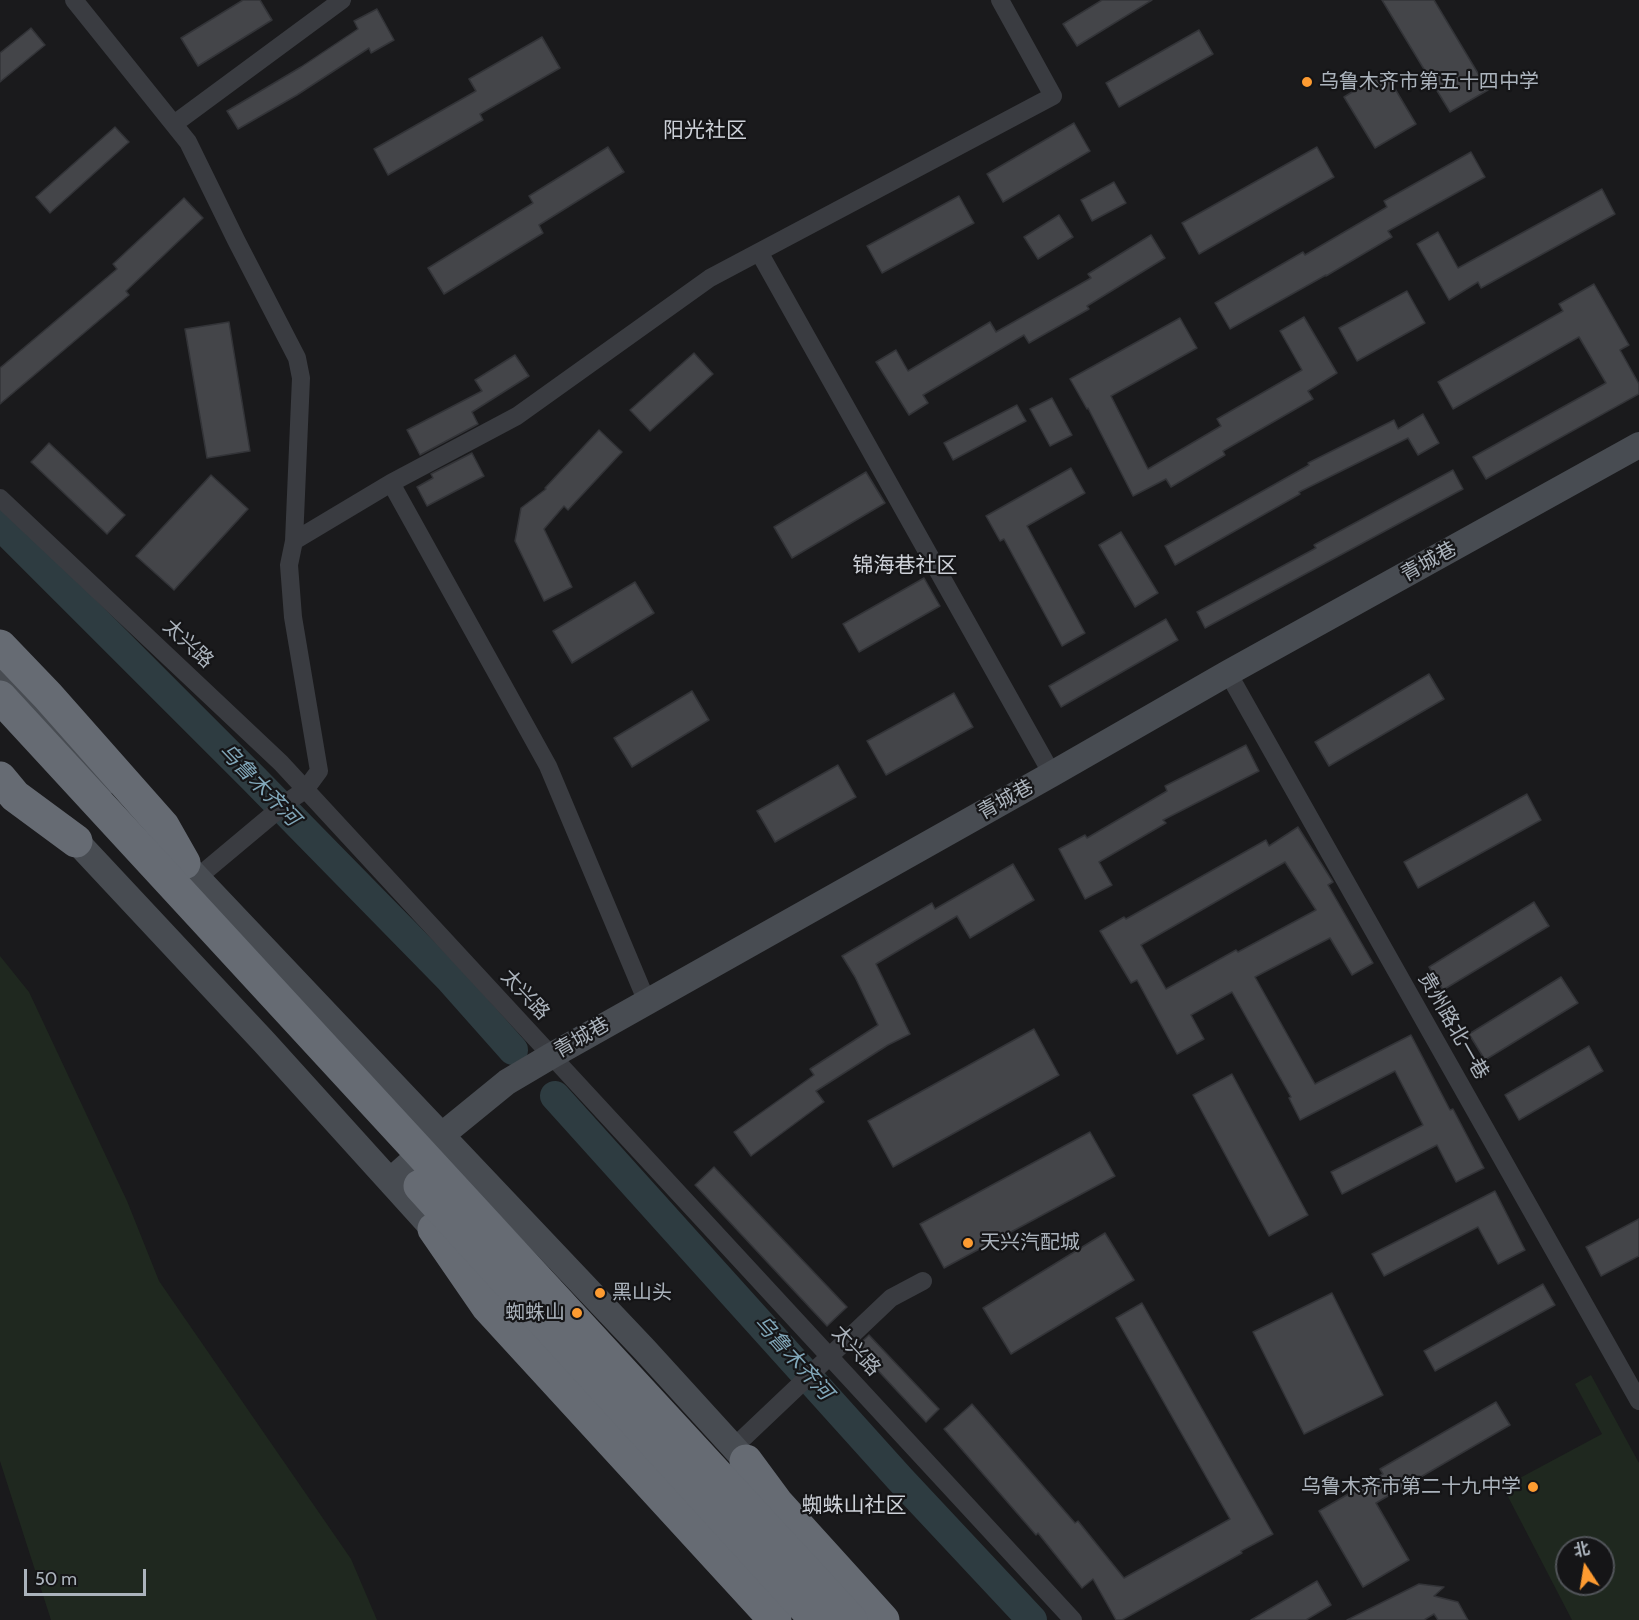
<!DOCTYPE html>
<meta charset="utf-8">
<style>
body{margin:0}
#map{position:relative;width:1639px;height:1620px;overflow:hidden;background:#1a1a1c;font-family:Cabin,"Noto Sans SC",sans-serif}
canvas{display:block}
.north{position:absolute;left:1555px;top:1536px;width:60px;height:60px;box-sizing:border-box;background:#151517;border:2px solid #515459;border-radius:50%;rotate:348deg;font-size:16px;font-weight:700;line-height:24px;text-align:center;color:#abb3bc}
.north::after{content:'';display:block;margin:auto;width:21px;height:27px;background:#fd9b31;clip-path:polygon(50% 0,100% 100%,50% 72%,0 100%)}
.scale{position:absolute;left:24px;top:1569px;width:122px;height:27px;box-sizing:border-box;border:3px solid #abb3bc;border-top:0;padding-left:8px;font-size:18px;line-height:21px;white-space:nowrap;color:#abb3bc;-webkit-text-stroke:4px #151517;paint-order:stroke}
</style>
<div id="map">
<canvas width="1639" height="1620"></canvas>
<div class="north">北</div>
<div class="scale">50 m</div>
</div>
<script>
const ctx = document.querySelector('canvas').getContext('2d');
ctx.lineJoin = 'round';
function paint(path, color) { ctx.fillStyle = color; ctx.fill(path, 'evenodd'); }
function trace(path, color, width, dash) { ctx.strokeStyle = color; ctx.lineWidth = width; ctx.lineCap = dash ? 'butt' : 'round'; ctx.setLineDash(dash || []); ctx.stroke(path); }
function label(font, color, halo, rows, align = 'center') {
  ctx.font = font + ' Cabin,"Noto Sans SC",sans-serif'; ctx.lineWidth = 4.5; ctx.setLineDash([]); ctx.textBaseline = 'middle'; ctx.strokeStyle = halo; ctx.fillStyle = color; for (const [text, x, y, turn = 0] of rows) {
    ctx.save(); ctx.translate(x, y); ctx.rotate((+turn || 0) * Math.PI / 180); ctx.textAlign = isNaN(turn) ? turn : align; if (halo) ctx.strokeText(text, 0, 0); ctx.fillText(text, 0, 0); ctx.restore();
  }
}
const green = new Path2D(`
 M0,956L29,992L127,1201L159,1281L351,1559L377,1620H51L0,1461Z
 M1591,1375L1639,1463V1620H1572L1503,1487L1602,1434L1575,1384ZM1567,1548H1603V1584H1567Z`);
const river = new Path2D(`
 M0,525L254,779L450,979L513,1050
 M555,1096L900,1479L1032,1620`);
const building = new Path2D(`
 M243,0H260L272,20L198,66L181,38Z
 M1102,0H1152L1077,46L1063,24Z
 M1382,0H1434L1488,90L1450,112Z
 M377,9L394,40L371,53L369,48L297,95L238,129L227,111L301,67L358,29L354,21Z
 M31,28L45,45L0,82V53Z
 M1199,30L1213,54L1119,107L1106,83Z
 M542,37L560,68L480,114L483,120L388,175L374,149L476,91L469,79Z
 M1385,72L1416,124L1375,148L1344,97Z
 M1074,123L1090,151L1003,202L987,174Z
 M115,127L129,142L50,213L36,197Z
 M608,147L624,172L539,225L543,233L444,294L428,268L533,203L529,196Z
 M1317,147L1334,177L1199,254L1182,223Z
 M1471,152L1485,177L1388,231L1392,237L1326,276V275L1230,329L1215,303L1303,252L1305,255L1387,207L1384,201Z
 M1114,182L1126,203L1092,221L1081,200Z
 M1602,189L1615,214L1481,288L1478,282L1449,300L1417,244L1438,232L1458,268Z
 M959,196L974,223L882,273L867,246Z
 M184,198L203,218L126,291L129,295L0,404V368L117,269L113,264Z
 M1059,215L1073,237L1038,259L1024,237Z
 M1151,235L1165,258L1087,306L1089,309L1029,343L1024,335L923,395L928,403L909,415L876,362L896,350L908,371L990,322L996,332L1091,278L1088,274Z
 M1594,284L1629,345L1620,350L1639,384V394L1486,479L1473,457L1606,383L1579,337L1453,409L1438,382L1563,311L1559,304Z
 M1407,291L1425,323L1357,361L1339,328Z
 M1304,317L1337,373L1308,391L1313,399L1223,451L1225,455L1171,487L1166,479L1133,496L1088,408L1087,409L1070,379L1180,318L1197,348L1111,396L1148,469L1221,426L1217,419L1302,370L1280,331Z
 M229,322L250,451L207,458L185,329Z
 M694,353L713,374L650,431L630,410Z
 M515,355L529,376L472,412L478,424L420,455L407,430L482,391L475,380Z
 M1052,398L1072,435L1050,446L1030,409Z
 M1017,405L1026,421L953,460L944,443Z
 M1423,414L1439,443L1418,455L1408,438L1299,492L1300,494L1175,565L1165,546L1309,465L1308,463L1394,420L1398,429Z
 M599,430L622,452L568,510L564,506L544,529L572,587L544,601L515,541L521,508L546,489L545,488Z
 M49,443L125,515L107,534L31,462Z
 M472,453L484,476L427,506L417,487L433,478L431,474Z
 M1071,468L1085,493L1027,526L1085,633L1062,646L1004,539L1000,541L986,516Z
 M1453,470L1463,489L1205,628L1197,612L1316,548L1314,545Z
 M866,472L885,503L792,558L774,527Z
 M211,475L248,509L174,590L136,556Z
 M1121,532L1158,593L1135,607L1099,545Z
 M924,578L940,606L859,652L843,624Z
 M635,582L654,613L572,663L553,631Z
 M1166,619L1178,640L1061,707L1049,686Z
 M1429,674L1444,699L1329,766L1315,742Z
 M692,691L709,720L632,767L614,738Z
 M954,693L973,727L886,775L867,741Z
 M1246,745L1259,771L1163,820L1166,823L1099,862L1112,885L1085,899L1059,849L1085,835L1087,838L1167,791L1165,786Z
 M838,765L856,797L775,842L757,811Z
 M1527,794L1541,820L1418,888L1404,862Z
 M1298,827L1333,882L1328,885L1373,963L1352,975L1330,938L1255,977L1315,1084L1411,1035L1450,1110L1453,1109L1484,1168L1456,1182L1437,1145L1342,1194L1331,1172L1423,1125L1395,1071L1300,1120L1289,1098L1291,1097L1232,992L1191,1015L1204,1039L1177,1054L1137,980L1131,983L1100,931L1124,917L1126,919L1266,840L1269,846ZM1285,862L1316,910L1238,952L1236,950L1166,989L1141,945Z
 M1013,864L1034,900L970,938L957,916L876,964L910,1034L888,1045L816,1091L824,1102L751,1156L734,1132L814,1075L810,1069L878,1025L855,977L842,956L932,903L935,909Z
 M1534,902L1549,926L1443,990L1429,967Z
 M1561,977L1578,1003L1485,1060L1469,1034Z
 M1034,1029L1059,1075L893,1167L868,1121Z
 M1589,1046L1603,1071L1519,1120L1505,1095Z
 M1232,1074L1308,1215L1269,1236L1193,1095Z
 M1090,1132L1115,1176L944,1268L920,1224Z
 M714,1167L847,1307L827,1326L695,1185Z
 M1495,1191L1525,1250L1498,1264L1478,1227L1384,1276L1372,1254Z
 M1639,1219V1256L1601,1276L1586,1247Z
 M1105,1233L1134,1280L1011,1354L983,1308Z
 M1543,1284L1555,1305L1435,1371L1424,1351Z
 M1332,1293L1383,1395L1304,1434L1253,1332Z
 M1142,1303L1273,1534L1241,1551L1242,1553L1122,1620H1116L1093,1579L1082,1588L1038,1533L1036,1535L944,1429L972,1404L1075,1523L1078,1521L1124,1578L1230,1519L1116,1318Z
 M869,1335L939,1409L926,1422L856,1347Z
 M1496,1402L1510,1425L1376,1503L1409,1560L1363,1587L1319,1511L1383,1474L1380,1469Z
 M1317,1581L1331,1605L1306,1620H1251Z
 M1419,1584L1444,1587L1434,1596L1458,1602L1468,1620H1438L1434,1614L1424,1620H1347Z`);
const street = new Path2D(`
 M74,0L188,142L236,240L297,358L301,378L294,541L289,565L293,617L319,771L305,790L290,800L198,877
 M174,124L342,0
 M759,252L1052,774
 M391,483L548,766L647,1002
 M0,498L281,763L1073,1620
 M294,541L391,483L517,416L710,278L1053,96L1000,0
 M1228,673L1639,1401
 M734,1447L891,1298L923,1281`);
const secondary = new Path2D(`
 M0,676L105,782
 M64,828L265,1043L446,1243
 M170,849L644,1349L758,1474
 M390,1181L442,1135L507,1082L551,1056L1052,774L1228,673L1639,445`);
const highway = new Path2D(`
 M0,646L48,696L163,826L184,863
 M0,778L15,796L76,841
 M434,1229L487,1306L775,1620
 M746,1461L777,1503L883,1620`);
const highwayBridge = new Path2D(`
 M0,697L851,1620
 M420,1186L816,1620`);
const markers = [
 [1307,82,6,"#fd9b31"],
 [968,1243,6,"#fd9b31"],
 [600,1293,6,"#fd9b31"],
 [577,1313,6,"#fd9b31"],
 [1533,1487,6,"#fd9b31"]
];
const poiNames = [
 ["乌鲁木齐市第五十四中学",1319,82],
 ["天兴汽配城",980,1243],
 ["黑山头",612,1293],
 ["蜘蛛山",565,1313,"right"],
 ["乌鲁木齐市第二十九中学",1521,1487,"right"]
];
const streetNames = [
 ["青城巷",1429,562,-29],
 ["太兴路",188,644,43],
 ["青城巷",1006,800,-29],
 ["太兴路",525,995,47],
 ["贵州路北一巷",1453,1026,60],
 ["青城巷",582,1038,-30],
 ["太兴路",856,1351,47]
];
const neighbourhoodNames = [
 ["阳光社区",705,131],
 ["锦海巷社区",905,566],
 ["蜘蛛山社区",854,1506]
];
const waterNames = [
 ["乌鲁木齐河",259,785,46],
 ["乌鲁木齐河",793,1358,48]
];
paint(green, '#1f281f');
trace(river, '#2e3c41', 30);
paint(building, '#444549');
trace(building, '#333438', 1.5);
trace(street, '#3a3c41', 18);
trace(secondary, '#484c52', 26);
trace(highway, '#666b73', 33);
trace(highwayBridge, '#666b73', 33);
for (const [x, y, r, color] of markers) { const dot = new Path2D(); dot.arc(x, y, r, 0, 2 * Math.PI); ctx.fillStyle = color; ctx.fill(dot); trace(dot, '#151517', 2); }
label('20px', '#abb3bc', '#151517', poiNames, 'left');
label('20px', '#abb3bc', '#151517', streetNames);
label('21px', '#cdd1d8', '#151517', neighbourhoodNames);
label('italic 21px', '#81a7b9', '#151517', waterNames);
</script>
